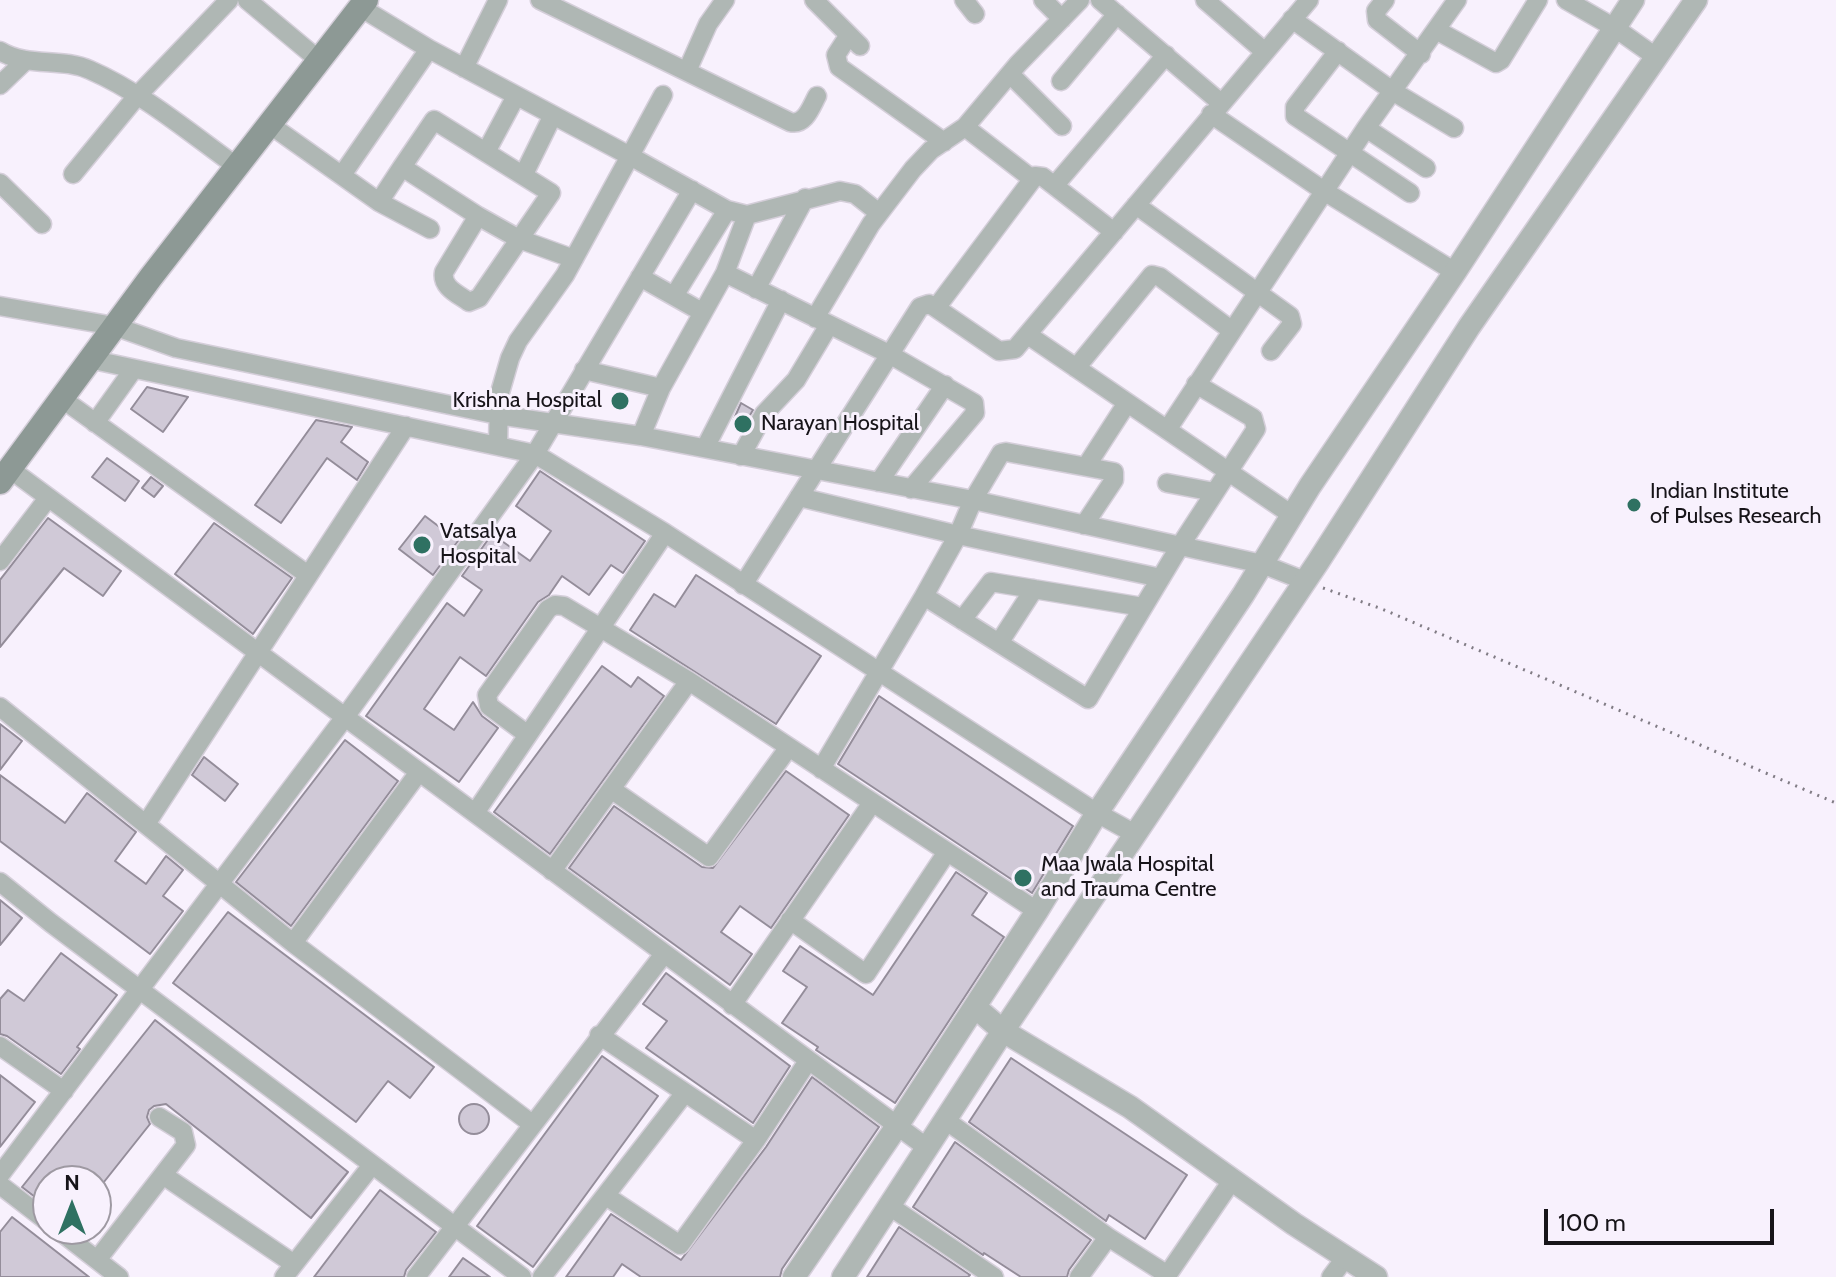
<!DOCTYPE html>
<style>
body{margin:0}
#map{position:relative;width:1836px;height:1277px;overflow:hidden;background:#f8f1fd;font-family:Cabin,sans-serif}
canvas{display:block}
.north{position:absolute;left:32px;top:1165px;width:80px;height:80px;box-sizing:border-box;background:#f8f1fd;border:2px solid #9e99a2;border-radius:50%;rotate:0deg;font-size:22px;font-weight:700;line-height:32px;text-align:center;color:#171419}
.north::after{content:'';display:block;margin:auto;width:28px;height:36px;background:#2f7162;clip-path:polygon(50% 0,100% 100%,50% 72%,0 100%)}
.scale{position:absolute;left:1544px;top:1209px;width:230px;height:36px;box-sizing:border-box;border:4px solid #171419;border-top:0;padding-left:10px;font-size:24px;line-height:28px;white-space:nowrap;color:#171419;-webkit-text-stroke:6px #f8f1fd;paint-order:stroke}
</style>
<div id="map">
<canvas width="1836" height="1277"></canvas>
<div class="north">N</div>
<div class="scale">100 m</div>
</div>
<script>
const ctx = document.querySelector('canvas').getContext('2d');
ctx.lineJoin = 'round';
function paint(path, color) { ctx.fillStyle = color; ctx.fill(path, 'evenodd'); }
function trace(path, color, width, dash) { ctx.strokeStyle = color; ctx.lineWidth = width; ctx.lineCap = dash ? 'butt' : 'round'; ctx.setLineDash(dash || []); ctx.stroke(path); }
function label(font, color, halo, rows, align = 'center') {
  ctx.font = font + ' Cabin,sans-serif'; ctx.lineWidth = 6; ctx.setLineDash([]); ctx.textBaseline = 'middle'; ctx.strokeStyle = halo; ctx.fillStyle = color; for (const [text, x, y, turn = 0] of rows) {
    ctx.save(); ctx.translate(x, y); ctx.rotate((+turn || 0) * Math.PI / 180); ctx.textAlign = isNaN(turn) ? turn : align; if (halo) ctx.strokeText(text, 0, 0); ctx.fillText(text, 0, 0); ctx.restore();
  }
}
const building = new Path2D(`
 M147,387L188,397L163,432L131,409Z
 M741,403L753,410L743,427L733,421Z
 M316,420L352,427L341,442L368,462L357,480L327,458L281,523L255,505Z
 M107,458L139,481L125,501L92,477Z
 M540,471L645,541L623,573L611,565L589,595L562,576L549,595L538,602L486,676L460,657L424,709L454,730L473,702L482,716L498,728L459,782L366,716L447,603L464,616L482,590L462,576L492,534L530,561L551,531L516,506Z
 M151,477L163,486L154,497L142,488Z
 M425,516L458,541L433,575L399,549Z
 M48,518L121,571L103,596L64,568L0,647V580Z
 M214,523L292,578L253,634L175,574Z
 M696,575L821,656L776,724L630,630L654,594L675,607Z
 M602,666L631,687L638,677L664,696L550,854L494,812Z
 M879,696L1073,826L1032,893L838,764Z
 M0,724L22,741L0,770Z
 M345,740L398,781L291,926L236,882Z
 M204,757L238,784L225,801L192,775Z
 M786,771L849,815L771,928L740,906L721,932L752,954L730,985L569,868L614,806L702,867L713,868Z
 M0,775L65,823L87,793L136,832L115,861L146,884L166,856L183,870L163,896L183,911L150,954L0,841Z
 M956,872L987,893L972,915L1004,937L895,1103L816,1050L818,1047L782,1023L807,987L783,971L800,946L873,995Z
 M0,900L22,918L0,945Z
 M228,912L434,1067L410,1098L388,1081L356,1122L173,983Z
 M61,953L117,995L77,1047L80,1049L61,1074L7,1036L0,1034V999L8,990L24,1001Z
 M666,973L790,1066L753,1123L646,1048L667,1021L643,1004Z
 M155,1020L348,1172L311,1218L166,1104L154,1106L149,1110L147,1117L150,1124L96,1192V1181H48V1207L22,1187Z
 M602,1056L658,1096L533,1267L477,1226Z
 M1011,1058L1187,1175L1145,1239L1109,1215L1106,1221L969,1122Z
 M0,1075L35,1102L0,1147Z
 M812,1077L879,1127L782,1269L780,1277H641L622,1264L613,1277H566L611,1214L681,1260L766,1147Z
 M459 1119a15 15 0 1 1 30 0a15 15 0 1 1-30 0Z
 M955,1142L1091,1240L1069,1270L1067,1277H1021L984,1253L983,1255L913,1207Z
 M380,1190L436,1232L406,1270L404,1277H314Z
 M12,1217L89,1277H0V1232Z
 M899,1227L970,1275L968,1277H867Z
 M463,1258L490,1277H449Z`);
const path = new Path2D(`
 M1323,588L1382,609L1836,803`);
const minor = new Path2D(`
 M247,0L320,61
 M540,0L790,122C805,126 811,107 817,96
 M814,0L860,46
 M964,0L975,14
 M1043,0L1062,19
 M1100,0L1221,103
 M1205,0L1265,52
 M1385,0L1376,11L1377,20L1421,54
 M1566,0L1615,28L1656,57
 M360,7L429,49L630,156L565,275L518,341L510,358L499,396L498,446
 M1292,19L1394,92L1454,128
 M1438,31L1496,63L1501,60L1538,0
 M849,35L836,55L839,67L944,142
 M0,51C28,68 61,57 90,70C143,93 190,133 236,166
 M1338,51L1295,107V116L1410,193
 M464,68L498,0
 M687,71L708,24L725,0
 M1010,74L1062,126
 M1061,81L1117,14
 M0,85L25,61
 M1211,114L1324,191L1455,272
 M269,124L379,202L430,229
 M965,127L1031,178
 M1366,128L1426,168
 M486,152L516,96
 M402,167L434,120L551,193L479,298L469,302C458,294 441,287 444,272L478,216
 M73,174L137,96L229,0
 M524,174L553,115
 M342,175L429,49
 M0,183L42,224
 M1055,185L1166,55
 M379,202L402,167L478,216L519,239L574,259
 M1136,205L1290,316L1292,324L1271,351
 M747,215L840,191L855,194L879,213
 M725,273L889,354L974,403L975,413L911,489
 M640,277L702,312
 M756,289L805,198
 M674,296L727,210
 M0,306L114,326L176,348L498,415L641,436L973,500L1262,564L1305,581
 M936,308L1035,176L1043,177L1114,232
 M815,318L871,224L913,169L931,150L965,127L1018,64L1080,0
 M1028,335L1292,515
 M89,359L535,454L665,533L1097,813L1135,834
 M1076,368L1152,275L1160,277L1231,330
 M584,370L661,388
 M61,398L308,575
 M95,423L133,370
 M1167,430L1366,128L1457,0
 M641,436L661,388L725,273L747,215L727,210L630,156L663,95
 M705,448L781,300
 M741,456L764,414L796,380L829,325
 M1087,465L1127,403
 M10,469L926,1147
 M879,482L945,385
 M1167,483L1214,492
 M799,497L958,535L1161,578
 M1084,525L1114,480V472L1006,452L1001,453L973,500L958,535L924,596L1088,699L1180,546L1256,429L1253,418L1196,384
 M0,561L48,498
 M743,585L920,307L929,304L936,308L999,351L1015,349L1309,0
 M962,620L991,582L1143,607
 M999,643L1034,589
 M0,707L293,943L532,1124
 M528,735L489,706L487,695L548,609L555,605L564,606L689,681L1037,911
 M821,769L924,596
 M611,789L709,857L789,747
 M475,813L665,533
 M146,824L406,426
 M552,871L689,681
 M0,882L51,923L522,1277
 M790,920L866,974L947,852
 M293,943L419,772
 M732,1005L872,803
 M599,1035L756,1140
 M0,1046L64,1091
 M944,1119L1108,1237L1168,1275
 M0,1175L345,717L535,454L692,190
 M163,1175L294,1264
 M0,1185L48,1222
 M606,1196L680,1245L756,1140L808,1061
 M888,1205L994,1277
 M57,1229L119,1277
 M97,1260L186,1145L183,1132L159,1117
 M284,1277L372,1165
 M416,1277L664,954
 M542,1277L684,1094
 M1079,1277L1108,1237
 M1166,1277L1233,1179
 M1331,1277L1346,1257`);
const tertiary = new Path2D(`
 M975,1007L1003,1031L1130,1107L1294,1224L1376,1277
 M794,1277L897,1126L1037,911L1097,813L1243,595L1310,486L1455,272L1633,0
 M843,1277L1003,1031L1318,562L1469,327L1696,0`);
const secondary = new Path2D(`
 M0,482L151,277L366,0`);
const markers = [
 [620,401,10,"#2f7162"],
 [743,424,10,"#2f7162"],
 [1634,505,8,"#2f7162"],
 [422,545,10,"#2f7162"],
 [1023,878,10,"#2f7162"]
];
const poiNames = [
 ["Krishna Hospital",602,401,"right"],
 ["Narayan Hospital",761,424],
 ["Indian Institute",1650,492],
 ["of Pulses Research",1650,517],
 ["Vatsalya",440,532],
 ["Hospital",440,557],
 ["Maa Jwala Hospital",1041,865],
 ["and Trauma Centre",1041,890]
];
paint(building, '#d0c9d7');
trace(building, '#948d9a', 2);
trace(minor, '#d4ced9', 21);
trace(tertiary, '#d4ced9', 25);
trace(secondary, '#d4ced9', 27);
trace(path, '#817c85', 3, [2, 6]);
trace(minor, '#afb7b4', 18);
trace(tertiary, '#afb7b4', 22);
trace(secondary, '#8d9995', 24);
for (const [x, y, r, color] of markers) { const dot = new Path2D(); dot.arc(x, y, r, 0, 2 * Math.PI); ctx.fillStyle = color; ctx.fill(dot); trace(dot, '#f8f1fd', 3); }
label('22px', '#171419', '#f8f1fd', poiNames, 'left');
</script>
